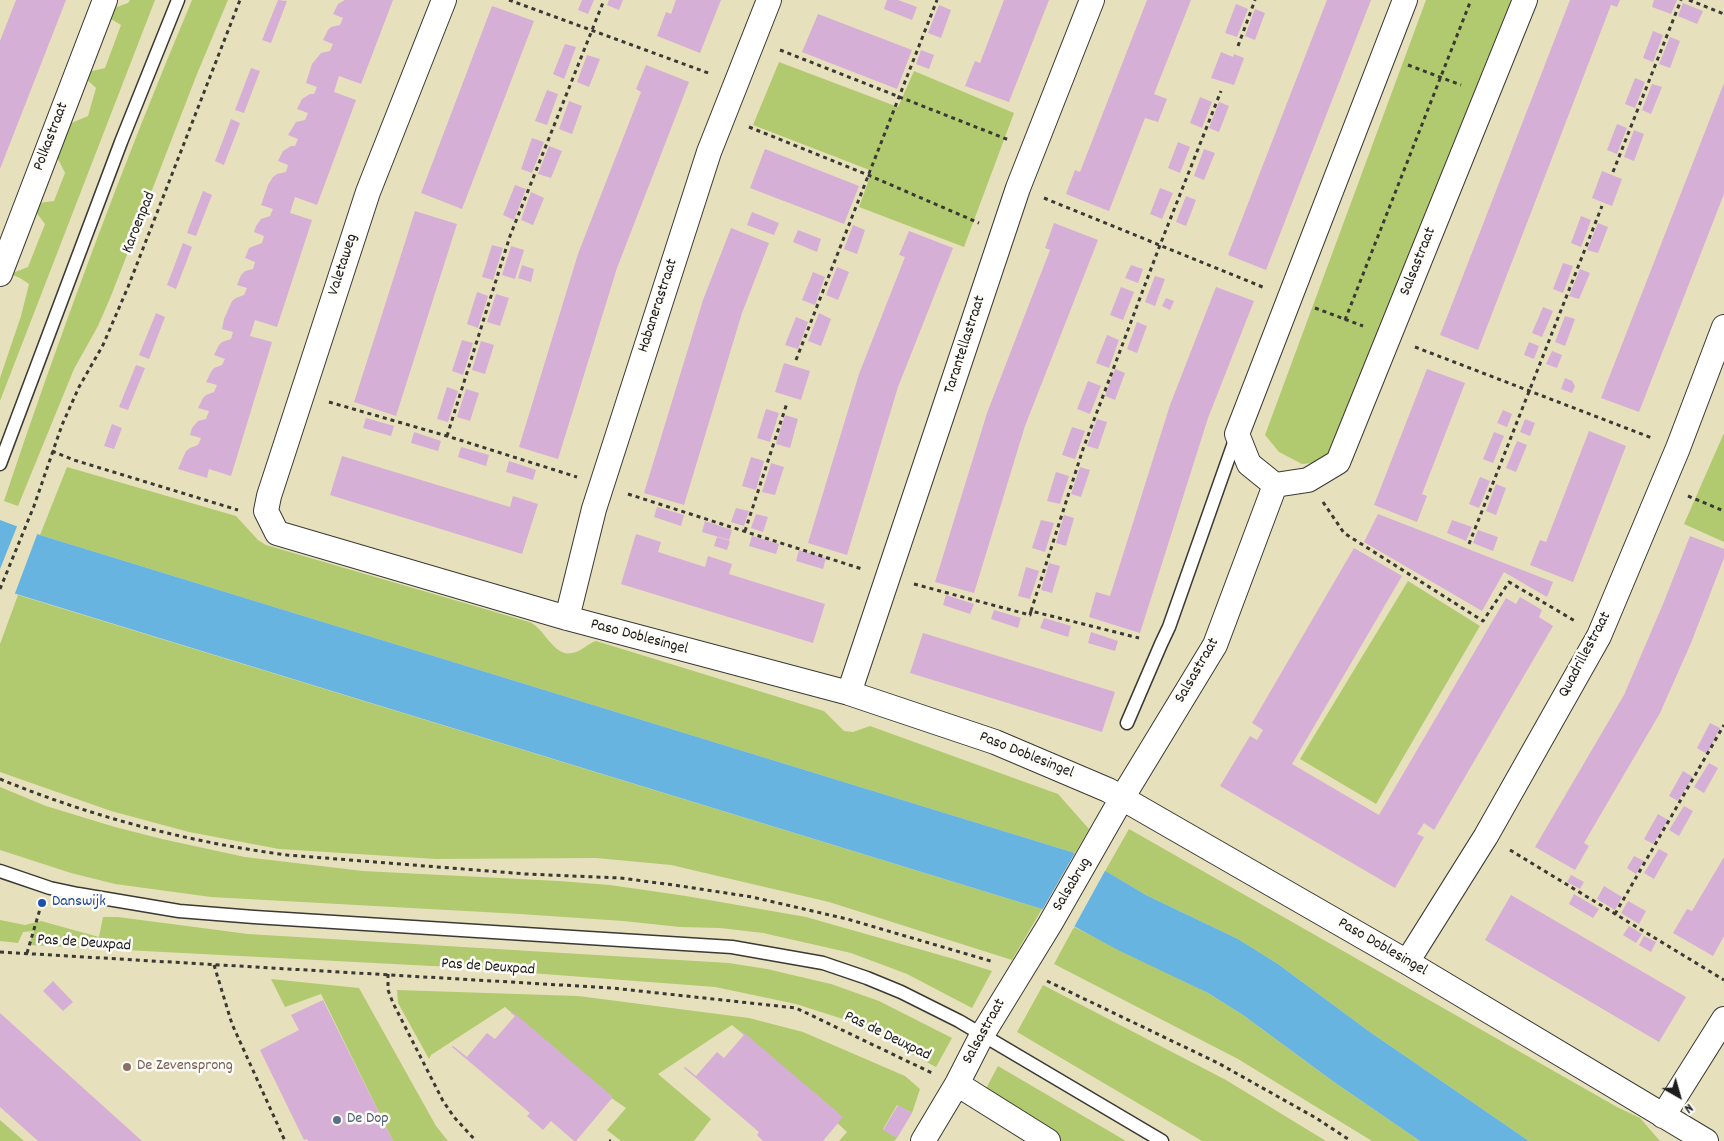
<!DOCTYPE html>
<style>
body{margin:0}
#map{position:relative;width:1724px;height:1141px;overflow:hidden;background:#e7e0bd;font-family:Dekko,sans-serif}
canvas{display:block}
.north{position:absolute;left:1654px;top:1071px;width:50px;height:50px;-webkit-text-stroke:4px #fdfcf7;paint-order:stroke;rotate:142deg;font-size:14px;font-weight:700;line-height:20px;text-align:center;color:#1c1c1c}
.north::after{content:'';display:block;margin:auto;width:18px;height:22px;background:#1c1c1c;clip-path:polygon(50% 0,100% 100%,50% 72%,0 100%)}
</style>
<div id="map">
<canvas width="1724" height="1141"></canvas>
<div class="north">N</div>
</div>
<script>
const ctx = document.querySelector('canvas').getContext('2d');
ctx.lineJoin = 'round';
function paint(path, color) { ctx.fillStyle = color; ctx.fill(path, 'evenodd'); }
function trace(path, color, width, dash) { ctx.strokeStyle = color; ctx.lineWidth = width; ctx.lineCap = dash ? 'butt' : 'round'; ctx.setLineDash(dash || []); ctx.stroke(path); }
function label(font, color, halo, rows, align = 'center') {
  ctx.font = font + ' Dekko,sans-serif'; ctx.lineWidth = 5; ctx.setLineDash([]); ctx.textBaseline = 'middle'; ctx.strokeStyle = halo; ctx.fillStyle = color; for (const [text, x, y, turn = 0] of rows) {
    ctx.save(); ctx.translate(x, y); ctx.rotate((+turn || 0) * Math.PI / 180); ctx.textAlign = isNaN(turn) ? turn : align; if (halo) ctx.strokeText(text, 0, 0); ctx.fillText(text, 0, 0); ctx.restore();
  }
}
const green = new Path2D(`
 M130,0H155L0,401V378L21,316L29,284L20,278L10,274L28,267L45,224L36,212L38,203L54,201L65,173L57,157L69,124L88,116L96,88L86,79L88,72L105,68L121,25L111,19L114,8L128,3Z
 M192,0H228L197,74L111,296L98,326L74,369L18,506L4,501C60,333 123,164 192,0Z
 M1426,0H1513L1352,410L1324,462L1302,464L1279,452L1265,435Z
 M779,62L898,107L914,71L1014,113L964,247L859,207L872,171L753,125Z
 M1724,433V542L1684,524Z
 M67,467L236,516L258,540L266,545L526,621C528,622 531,622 533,624C545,631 555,657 572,653C581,652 587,644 596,641L824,711L844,731L853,732L870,726L1058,794L1089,829L1075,853L40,535Z
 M1408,581L1480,626L1376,804L1300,759Z
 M18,595L1042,909L1012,960L829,902L671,865L596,858L436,859L279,849L189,832L111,811L0,772V644Z
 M0,787L46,806L115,827L162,839L245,857L363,871L559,881L610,885L686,896L806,917L954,959L992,971L972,1008L907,974L851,953L763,933L720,928L680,927L623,921L520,914L211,897L115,884L71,873L0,850Z
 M1129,829L1617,1107L1640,1118L1660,1141H1529L1370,1032L1278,964L1238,939L1146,895L1105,871Z
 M103,917H118L248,934L729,963L767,969L831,984L879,1001L952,1038L936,1067L849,1021L796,1004L715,987L451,967L29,945L34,931L23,932L18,943L0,941V920L25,925L41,921L99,937Z
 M1074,927L1208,993L1243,1015L1334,1082L1420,1141H1372L1238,1059L1054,964Z
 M271,979L359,988L436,1126L448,1141H393L321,994L285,1007Z
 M1043,985L1226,1080L1326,1141H1202L1017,1032Z
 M397,990L578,996L749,1018L803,1032L905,1076L920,1089L912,1113L897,1105L883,1129L897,1138L894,1141H839L847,1132L833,1119L838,1113L732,1025L658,1074L711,1119L694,1141H621L607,1130L626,1108L604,1093L505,1007L431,1055L429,1059L398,1003Z
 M998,1066L1126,1141H1054L981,1098Z
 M0,1120L24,1141H0Z`);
const water = new Path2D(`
 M0,520L40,535L1075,853L1146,895L1238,939L1278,964L1370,1032L1529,1141H1420L1334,1082L1243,1015L1208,993L1118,950L1042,909L0,589Z`);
const pier = new Path2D(`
 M18,524L38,532L14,596L0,592V569Z
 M1076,851L1106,869L1073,929L1041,912Z`);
const building = new Path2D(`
 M16,0H66L0,169V41Z
 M278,0L287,1L271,43L262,40Z
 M345,0H393L361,84L339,76L334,92L356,100L317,205L295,197L290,213L312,220L277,327L255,320L250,336L272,342L231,476L209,469L207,478L178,469L186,451L190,448L198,445L201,438L190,435L192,428L198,421L206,419L209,411L198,408L203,398L206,395L214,392L217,385L206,382L211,372L214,368L222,365L225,359L214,355L219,345L222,342L231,339L233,332L222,329L224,319L232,301L236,298L244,295L247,288L237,285L241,275L245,271L253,269L255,262L245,258L249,248L262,243L264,236L254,232L256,226L261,219L270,216L273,209L261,205L268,185L273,177L277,174L286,172L288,165L278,161L283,151L291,146H295L298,139L288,135L296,122L305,120L308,113L297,109L302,99L310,94H314L317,87L306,83L312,64L321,53L330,51L333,44L323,40L328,30L331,27L340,25L343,18L333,14L338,4Z
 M582,0H594L588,14L578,10Z
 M609,0H623L619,10L607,5Z
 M676,0H721L700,53L657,36L666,12L671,14Z
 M887,0H898L917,7L912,20L884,9Z
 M1004,0H1049L1009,102L965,86L975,61L980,63Z
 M1147,0H1191L1154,94L1167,99L1158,122L1145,118L1109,211L1066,194L1075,170L1080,172Z
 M1327,0H1371L1266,270L1228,255Z
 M1570,0H1620L1617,7L1611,5L1478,350L1440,335Z
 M1654,0H1677L1671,14L1652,7Z
 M1683,3L1703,11L1697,24L1678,16Z
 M1236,4L1248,9L1237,37L1225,33Z
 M939,5L951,10L941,38L928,33Z
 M492,6L534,21L462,209L421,193Z
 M1255,9L1265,13L1255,40L1245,36Z
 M818,14L912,50L897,89L802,52Z
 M1653,31L1663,35L1653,62L1643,58Z
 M1670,37L1680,41L1670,68L1659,64Z
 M565,44L576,47L564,79L553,74Z
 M921,50L934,55L929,69L916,64Z
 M1221,52L1233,57L1234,54L1244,58L1234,85L1211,78Z
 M587,55L600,59L589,87L577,82Z
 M646,65L689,82L617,268L558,459L519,447L578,254L641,92L636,89Z
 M251,68L260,71L244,113L235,110Z
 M1635,78L1645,82L1635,108L1625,104Z
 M1724,83V194L1639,412L1601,398Z
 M1652,84L1662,87L1651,114L1642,110Z
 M547,90L558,94L547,125L535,121Z
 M1200,97L1212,102L1202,128L1190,123Z
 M569,101L582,106L572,134L559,129Z
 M1219,102L1229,106L1219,132L1209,128Z
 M231,119L240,123L224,165L215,161Z
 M1617,124L1627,128L1617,154L1607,150Z
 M1634,130L1644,134L1634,161L1624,157Z
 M532,138L544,142L532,173L521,169Z
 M1178,142L1190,147L1180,173L1168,168Z
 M549,146L562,151L551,178L538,174Z
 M765,149L859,186L844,224L750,188Z
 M1204,149L1215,153L1204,180L1194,176Z
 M1602,171L1622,179L1612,206L1592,198Z
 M515,185L526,189L514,220L503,215Z
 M1160,188L1173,193L1162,219L1150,214Z
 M203,191L212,195L196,236L187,233Z
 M531,192L544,198L533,225L521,220Z
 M1186,196L1196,200L1186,226L1176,222Z
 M415,211L457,224L396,416L354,402Z
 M752,212L779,223L774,235L747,225Z
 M1581,216L1591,220L1581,247L1571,243Z
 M1054,223L1098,240L1025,426L974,593L935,582L987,413L1050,250L1045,248Z
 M1598,223L1608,227L1598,253L1587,250Z
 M853,225L865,230L857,254L844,249Z
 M731,228L769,243L742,313L684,505L644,493L703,300Z
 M798,230L821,239L817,252L793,242Z
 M909,231L953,248L898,387L847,555L808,543L859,374L905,257L899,255Z
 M183,243L192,247L176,289L167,285Z
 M492,245L503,248L493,280L482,277Z
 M511,246L524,250L515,279L502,275Z
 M1563,263L1573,266L1563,293L1553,289Z
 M522,265L534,269L531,282L518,278Z
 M1131,265L1143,269L1138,283L1125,278Z
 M837,267L849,272L838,300L826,295Z
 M1580,269L1590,273L1579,299L1569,296Z
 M813,272L825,277L815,305L802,300Z
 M1155,276L1165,279L1155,306L1145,302Z
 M1121,287L1134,292L1123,320L1110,315Z
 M1216,287L1254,301L1208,418L1140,633L1089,617L1096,592L1110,596L1170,405Z
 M477,292L488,296L478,328L467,324Z
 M496,294L509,298L500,326L487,322Z
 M1166,298L1174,301L1170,310L1162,306Z
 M1543,307L1553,311L1542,337L1532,333Z
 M156,313L165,317L149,359L139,355Z
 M819,313L831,319L821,346L808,341Z
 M1565,316L1575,319L1565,346L1555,342Z
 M796,317L808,322L798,349L785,345Z
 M1137,322L1147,326L1137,353L1127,349Z
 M1107,335L1119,340L1109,368L1096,363Z
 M462,340L473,343L463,375L452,371Z
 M481,341L494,345L485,374L472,370Z
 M1529,342L1539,346L1534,359L1524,355Z
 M1552,351L1562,355L1557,368L1546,364Z
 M784,363L810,371L801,400L775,392Z
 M136,365L145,368L128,410L119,407Z
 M1115,369L1125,373L1115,400L1105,396Z
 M1427,369L1465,383L1422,494L1427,496L1417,522L1374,505Z
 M1565,378L1572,381L1575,386L1572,393L1561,389Z
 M1088,381L1101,386L1090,414L1077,409Z
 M447,387L458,391L448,422L437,419Z
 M466,389L479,393L470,421L457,417Z
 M766,409L779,413L770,442L757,438Z
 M1503,410L1512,414L1507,427L1497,423Z
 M785,415L798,419L790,448L776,444Z
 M366,418L394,426L391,436L363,428Z
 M1097,419L1107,422L1098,449L1087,446Z
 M1525,419L1535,423L1530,436L1520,432Z
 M112,424L122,428L114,449L104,446Z
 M1072,427L1085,431L1075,459L1062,455Z
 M1589,431L1626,446L1573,582L1530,565L1540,540L1546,542Z
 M414,432L441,441L438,451L411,443Z
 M1494,432L1504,436L1493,463L1483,459Z
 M1517,441L1527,445L1516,472L1506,468Z
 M461,447L489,455L486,466L458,457Z
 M342,456L510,507L513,496L538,504L522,554L330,495Z
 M751,457L764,461L756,490L742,486Z
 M509,461L536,470L533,480L506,472Z
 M771,463L784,467L775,495L762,492Z
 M1080,467L1090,470L1081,497L1071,494Z
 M1056,472L1069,476L1060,504L1047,501Z
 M1480,477L1490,481L1479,508L1469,504Z
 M1496,484L1506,488L1496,515L1486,511Z
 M657,507L684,515L681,526L654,517Z
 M736,508L749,511L744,526L731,522Z
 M756,514L768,517L763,532L751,528Z
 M1378,514L1553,582L1547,597L1504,572L1482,611L1364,542Z
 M1064,515L1074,518L1066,546L1056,543Z
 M1041,520L1054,523L1045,552L1032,548Z
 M1452,520L1472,527L1466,541L1447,533Z
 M705,521L732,530L729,540L702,532Z
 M1478,530L1498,537L1493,551L1473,543Z
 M636,534L661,542L658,552L705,567L708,556L732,564L729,574L825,604L813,643L621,584Z
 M752,536L779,544L776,554L749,546Z
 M1690,536L1724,549V558L1691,643L1660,713L1584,843L1589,846L1575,870L1535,847L1624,695L1663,604Z
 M717,537L730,541L727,550L714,546Z
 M1354,548L1402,576L1292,764L1379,815L1506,598L1516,604L1520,597L1542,610L1539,617L1553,626L1434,830L1424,823L1417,834L1424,837L1395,888L1220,786L1250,736L1257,740L1263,730L1252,723Z
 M799,550L826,558L823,569L796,561Z
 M1049,563L1060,566L1052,593L1041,590Z
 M1026,567L1039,571L1030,599L1018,596Z
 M946,595L974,604L970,614L943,605Z
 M994,610L1021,618L1018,628L991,619Z
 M1044,618L1071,626L1068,637L1040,628Z
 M1091,632L1118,641L1115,651L1088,643Z
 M923,633L1115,692L1102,732L910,673Z
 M1710,723L1720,728L1707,754L1697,748Z
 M1709,763L1718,768L1704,793L1694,787Z
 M1683,771L1693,777L1678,801L1669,796Z
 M1684,806L1693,811L1679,836L1669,830Z
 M1658,814L1668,820L1653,844L1644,839Z
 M1659,849L1668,854L1654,879L1644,873Z
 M1634,856L1644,861L1636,874L1627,868Z
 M1724,857V936L1713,956L1673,933L1687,909L1692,911Z
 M1571,875L1584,882L1580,889L1567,882Z
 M1604,886L1622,897L1615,910L1597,899Z
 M1574,894L1599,909L1593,918L1569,904Z
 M1511,895L1686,997L1659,1042L1485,940Z
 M1628,901L1646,911L1639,924L1621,913Z
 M1629,926L1642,934L1636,943L1623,935Z
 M1644,936L1656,942L1651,952L1639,945Z
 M53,981L73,1002L63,1011L43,991Z
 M323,1000L393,1141H308L307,1139L304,1140L260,1050L299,1030L291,1015Z
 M513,1012L613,1097L576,1141H574L551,1121L543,1130L527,1116L530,1113L452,1047L453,1046L467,1057L487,1033L495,1039L515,1016L511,1013Z
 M0,1013L142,1141H38L0,1107Z
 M742,1031L843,1117L823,1141H763L757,1135L759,1132L684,1068L685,1067L696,1076L717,1052L724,1058L744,1035L741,1032Z
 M898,1105L912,1113L897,1138L883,1130Z`);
const path = new Path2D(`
 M509,0L711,74
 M1689,0L1724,14
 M1238,46L1255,0
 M780,50L1009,140
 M1408,65L1461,85
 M749,127L868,175L979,223
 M1613,172L1681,0
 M1044,198L1265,288
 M1315,308L1363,326
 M1345,320L1471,0
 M1415,347L1652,438
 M796,360L937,0
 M329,402L447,436L577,477
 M447,436L510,236L604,0
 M52,451L74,460L238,510
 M628,494L862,569
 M1688,496L1724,511
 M1323,502L1344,533L1483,621L1509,582L1575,621
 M745,531L787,403
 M1469,544L1602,206
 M914,584L1030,615L1031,611L1139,638
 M0,589L34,506L62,425L79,387L103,345L128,287L240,0
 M1031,611L1083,449L1160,245L1221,91
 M0,779C92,817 188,842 287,855L526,874L620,878L674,885L752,897L847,919L994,962
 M1510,850L1724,980
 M1615,914L1724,725
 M0,952L612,988L796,1008L932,1073
 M27,953L40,909
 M214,965L232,1024L285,1141
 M388,974V990L393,1003L443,1101L454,1117L476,1141
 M1047,981L1218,1063L1316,1118L1351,1141
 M609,1141H611`);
const service = new Path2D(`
 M0,464L121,142L178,0
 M1127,723L1161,644L1169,627L1236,437
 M0,871L50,888L78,894L179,911L254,917L732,947L823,963L867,978L901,992L959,1021L1162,1141`);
const minor = new Path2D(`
 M444,0L368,192L269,496L266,511L277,533L567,618L849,693L995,742L1108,790L1407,962L1706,1141
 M1405,0L1237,434L1249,464L1275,485L1308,480L1338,462L1525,0
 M0,274L105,0
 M567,618L594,509L709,152L769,0
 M849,693L1018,188L1092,0
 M1407,962L1486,836L1599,636L1678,448L1724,327
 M957,1084L1048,1141
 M1663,1116L1724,1019
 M923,1141L957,1084L982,1035L1050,924L1122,798L1215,645L1275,485`);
const markers = [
 [42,903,5,"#1a4fb4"],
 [127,1067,5,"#8d6e63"],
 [337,1120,5,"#5c6f8a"]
];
const streetNames = [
 ["Polkastraat",52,137,-69],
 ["Karoenpad",140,223,-68],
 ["Salsastraat",1419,262,-68],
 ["Valetaweg",344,265,-72],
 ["Habanerastraat",659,306,-72],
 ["Tarantellastraat",966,345,-72],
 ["Paso Doblesingel",639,638,15],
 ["Quadrillestraat",1586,655,-62],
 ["Salsastraat",1198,671,-60],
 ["Paso Doblesingel",1026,756,22],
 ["Salsabrug",1073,885,-59],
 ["Pas de Deuxpad",84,944,4],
 ["Paso Doblesingel",1382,948,30],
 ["Pas de Deuxpad",488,968,4],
 ["Salsastraat",985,1032,-61],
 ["Pas de Deuxpad",887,1037,26]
];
const transitNames = [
 ["Danswijk",52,903]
];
const educationNames = [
 ["De Zevensprong",137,1067]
];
const serviceNames = [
 ["De Dop",347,1120]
];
paint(green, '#b2ca6f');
paint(water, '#68b4e1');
paint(pier, '#e7e0bd');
paint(building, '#d5afd5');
trace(service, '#3a3934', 15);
trace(minor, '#3a3934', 26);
trace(path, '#3a3934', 3, [4, 4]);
trace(service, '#fff', 12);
trace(minor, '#fff', 24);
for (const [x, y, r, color] of markers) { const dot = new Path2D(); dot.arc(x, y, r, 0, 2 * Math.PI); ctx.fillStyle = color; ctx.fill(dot); trace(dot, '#fdfcf7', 2); }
label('16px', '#1c1c1c', '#fdfcf7', streetNames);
label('16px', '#164399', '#fdfcf7', transitNames, 'left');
label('16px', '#785e54', '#fdfcf7', educationNames, 'left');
label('16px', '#4e5e75', '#fdfcf7', serviceNames, 'left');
</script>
